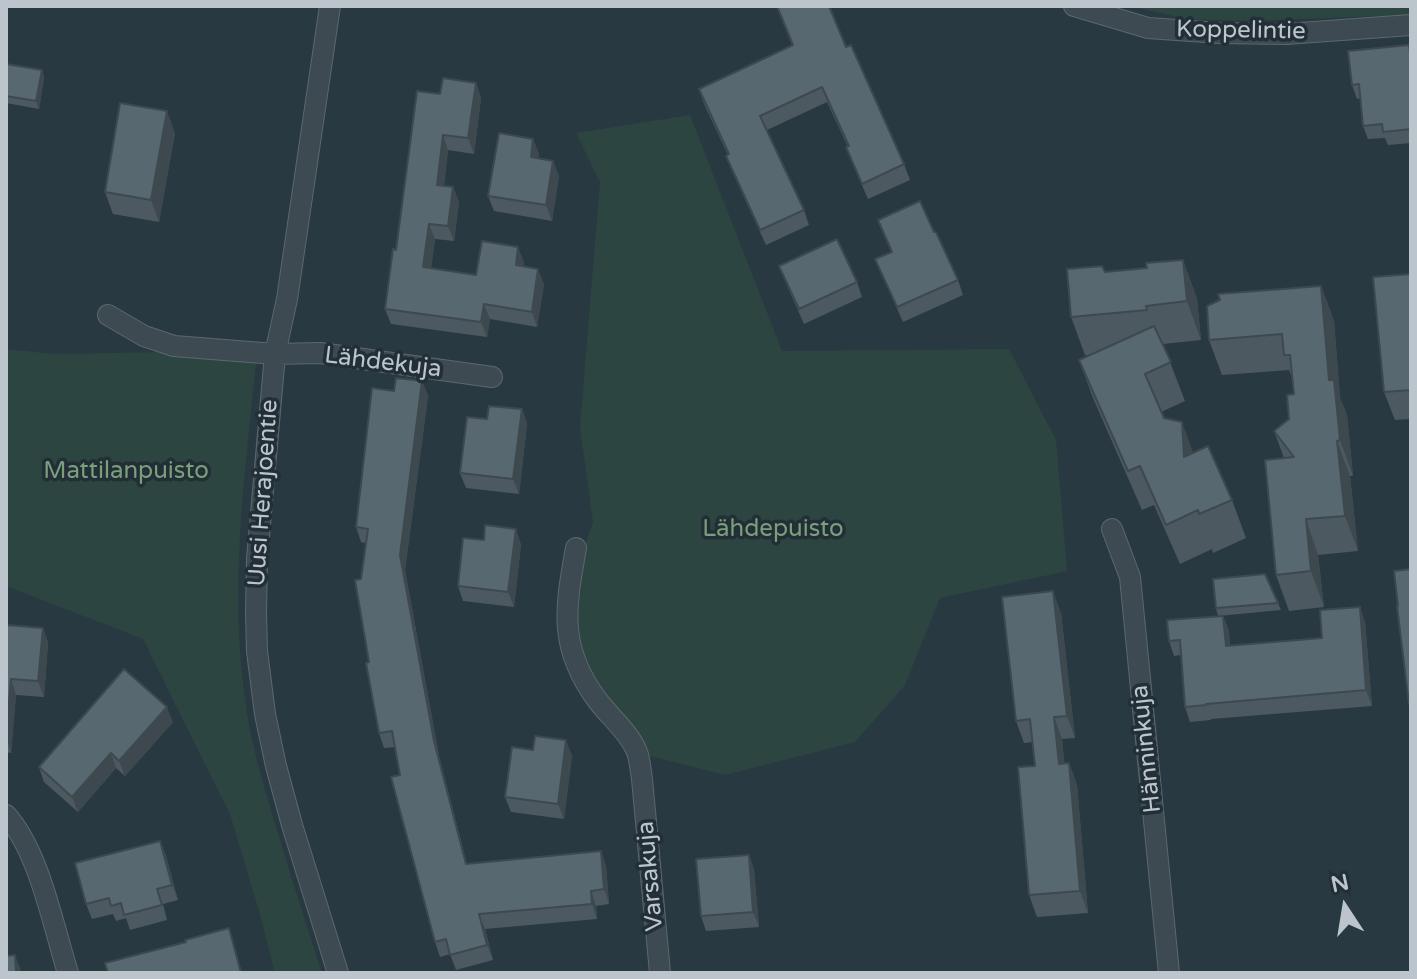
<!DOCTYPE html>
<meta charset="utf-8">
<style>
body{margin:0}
#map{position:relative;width:1417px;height:979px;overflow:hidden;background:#293942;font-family:"Varela Round",sans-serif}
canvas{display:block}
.frame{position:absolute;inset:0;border:8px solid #bbc5cb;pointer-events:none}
.north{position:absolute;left:1305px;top:867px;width:80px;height:80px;-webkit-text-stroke:6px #222f37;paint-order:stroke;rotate:348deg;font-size:22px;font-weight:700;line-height:32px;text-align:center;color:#bbc5cb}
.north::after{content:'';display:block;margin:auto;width:28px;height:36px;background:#bbc5cb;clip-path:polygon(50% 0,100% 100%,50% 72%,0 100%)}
</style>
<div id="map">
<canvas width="1417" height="979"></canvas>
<div class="frame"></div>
<div class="north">N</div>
</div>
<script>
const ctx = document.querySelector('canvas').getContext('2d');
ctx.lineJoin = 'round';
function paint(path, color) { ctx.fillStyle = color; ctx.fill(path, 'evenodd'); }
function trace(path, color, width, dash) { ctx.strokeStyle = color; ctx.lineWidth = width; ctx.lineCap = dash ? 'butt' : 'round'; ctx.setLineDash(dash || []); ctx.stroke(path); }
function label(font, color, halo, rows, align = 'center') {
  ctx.font = font + ' "Varela Round",sans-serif'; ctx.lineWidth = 7; ctx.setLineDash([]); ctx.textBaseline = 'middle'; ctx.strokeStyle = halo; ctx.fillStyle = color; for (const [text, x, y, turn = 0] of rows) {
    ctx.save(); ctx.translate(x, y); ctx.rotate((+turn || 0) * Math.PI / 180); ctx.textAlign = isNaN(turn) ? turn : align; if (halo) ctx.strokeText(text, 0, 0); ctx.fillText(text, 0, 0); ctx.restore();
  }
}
const green = new Path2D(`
 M1129,6H1411V15L1246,21L1187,19Z
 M690,115L782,351L1009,349L1056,440L1067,571L940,598L905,685L855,742L725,775L638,753L596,699L567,599L593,522L580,427L600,182L576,133Z
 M6,349L53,354L174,352L256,363C245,472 230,581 244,691C249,739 264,787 278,833C292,880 307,927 322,973H275L260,914L230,814L143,639L6,586Z`);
const minor = new Path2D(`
 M330,6L287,299L275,354L257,559L256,613L257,651L265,714L276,766L292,825L338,973
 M1074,6L1148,28L1220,33L1286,34L1411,25
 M108,315L144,336L174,346L275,354L320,353L492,377
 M1112,529L1130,577L1169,973
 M576,548C565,609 558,648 598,701C610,717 632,735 638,755C640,763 641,772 642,779L660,973
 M6,815C39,851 53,925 68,973`);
const wall = new Path2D(`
 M776,6H829L846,47L904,164L910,180L868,199L852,162L846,147H848L827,102L767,130L804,210L809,225L766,245L732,171L726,156L728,155L704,104L699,89L792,45Z
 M1409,45L1411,49V143L1388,145L1385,138L1368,139L1363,126L1360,98L1357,99L1352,85Z
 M6,64L42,70L44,78L39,109L6,103Z
 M476,83L481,98L474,154L448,150L444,186L453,187L459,202L454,241L435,239L431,268L476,275L524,262L523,266L544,284L537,327L490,319L487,337L391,324L385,309L396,250L440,94Z
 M175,133L159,222L113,214L105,192Z
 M533,139L539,154L538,158L553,161L559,176L552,221L494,211L488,196Z
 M878,220L934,232L958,280L963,295L903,322L875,259L891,252Z
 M1183,260L1197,299L1201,340L1163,344L1185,401L1161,412L1164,418L1232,500L1246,538L1213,553L1212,549L1180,564L1154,505L1142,510L1093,398L1079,360L1090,355H1085L1071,317L1147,268Z
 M779,266L857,282L862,297L804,324L785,281Z
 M1411,274V419L1395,420L1384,392Z
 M1321,286L1334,321L1340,398L1347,415L1353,476H1350L1358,551L1318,555L1324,607L1289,611L1276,575L1284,458L1274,431L1289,419L1294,394L1293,380L1289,370L1222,375L1209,340Z
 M422,381L428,396L405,570L439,756L467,864L601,851L606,867L609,904L596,906L597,919L485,929L493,960L456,970L450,954L440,957L435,942L395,747L384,748L379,733L369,662L361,579L366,543L361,542L356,527Z
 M522,409L527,424L519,494L466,488L460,473L487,419Z
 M484,540L521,544L514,607L463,601L458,586Z
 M1278,603L1281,610L1218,616L1216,608Z
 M1061,613L1075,738L1062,739L1064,763H1069L1077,785L1088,913L1037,917L1029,895L1035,766L1033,742L1024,743L1016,721Z
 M1223,616L1229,631L1230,646L1322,638L1365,622L1372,706L1211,719V720L1190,722L1185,707L1181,655L1174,656L1169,641Z
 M6,625L43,628L48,643L44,697L16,695L11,753L6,752Z
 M173,722L125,776L116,768L78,812L44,782L39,767Z
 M533,750L572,755L564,819L511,812L505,797Z
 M160,841L166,856L178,900L163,904L167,920L130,930L126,918L116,921L113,914L92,919L86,904Z
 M749,855L754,870L759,927L706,931L701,916Z`);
const shadedWall = new Path2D(`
 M42,70L44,78L39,109L36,101Z
 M476,83L481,98L474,154L468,138Z
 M167,111L175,133L159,222L151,200Z
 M443,135L448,150L442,200L437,185Z
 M533,139L539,154L536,172L531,157Z
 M553,161L559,176L552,221L546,205Z
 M453,187L459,202L454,241L448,226Z
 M429,224L435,239L429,282L423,267Z
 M518,247L524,262L521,280L516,265Z
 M1183,260L1197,299L1201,340L1187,301Z
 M538,269L544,284L537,327L532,312Z
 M1321,286L1334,321L1340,398L1347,415L1353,476L1340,440L1329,380Z
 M484,304L490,319L487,337L481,322Z
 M422,381L428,396L405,570L439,756L471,879L466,864L434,741L400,555Z
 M522,409L527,424L519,494L513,479Z
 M1182,422L1196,460L1184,457Z
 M1337,441L1350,476L1358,551L1345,516Z
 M1306,519L1318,555L1324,607L1311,571Z
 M516,529L521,544L514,607L508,592Z
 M1053,591L1061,613L1075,738L1067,716Z
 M1360,607L1365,622L1372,706L1366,690Z
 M1223,616L1229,631L1231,662L1226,646Z
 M43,628L48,643L44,697L38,681Z
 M11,679L16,695L11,753L6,738Z
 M167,707L173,722L125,776L119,761Z
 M1054,717L1062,739L1067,786L1059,764Z
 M566,740L572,755L564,819L558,804Z
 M111,753L116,768L78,812L72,797Z
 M1069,763L1077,785L1088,913L1080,891Z
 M160,841L166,856L178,900L172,885Z
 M601,851L606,867L609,904L604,889Z
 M749,855L754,870L759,927L753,912Z
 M591,891L596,906L597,919L592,904Z
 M479,914L485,929L493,960L487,945Z
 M229,928L234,943L242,973H241Z
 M15,955L21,970V973H16Z`);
const building = new Path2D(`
 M777,6H829L846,47L851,45L904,164L862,184L846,147L849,146L822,87L760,116L804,210L760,230L726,156L729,154L699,89L793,45Z
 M1409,45L1411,60V129L1383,132L1382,124L1363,126L1359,84L1352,85L1348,51Z
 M6,64L42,70L36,101L6,96Z
 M443,78L476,83L468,138L443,135L437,185L453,187L448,226L429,224L423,267L476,275L482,241L518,247L516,265L538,269L532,312L484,304L481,322L385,309L393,249L396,250L417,91L440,94Z
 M120,103L167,111L151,200L105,192Z
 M499,133L533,139L531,157L553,161L546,205L488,196Z
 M920,201L934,232H936L958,280L897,307L875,259L892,252L878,220Z
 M837,239L857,282L799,309L779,266Z
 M1183,260L1187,301L1146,306L1147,310L1071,317L1067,269L1102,266L1105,272L1147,268L1146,263Z
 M1411,274V390L1384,392L1373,277Z
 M1321,286L1329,380H1334L1340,440L1337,441L1345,516L1306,519L1311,571L1276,575L1265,460L1294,457L1274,431L1289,419L1287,395L1294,394L1290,355H1284L1282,334L1209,340L1207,306L1220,300L1218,294Z
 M1154,326L1171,362L1145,374L1164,418L1182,422L1184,457L1208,446L1232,500L1199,514L1198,510L1166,525L1140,466L1128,471L1079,360Z
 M396,378L422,381L400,555L434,741L466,864L601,851L604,889L591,891L592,904L479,914L487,945L450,955L446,939L435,942L391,777L400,775L392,731L379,733L366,663L369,662L355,580L361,579L368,529L356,527L372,388L394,391Z
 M489,406L522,409L513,479L460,473L467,417L487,419Z
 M485,525L516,529L508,592L458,586L463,538L484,540Z
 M1411,569V703L1409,704L1397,606H1398L1394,571Z
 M1265,574L1278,603L1216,608L1213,579Z
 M1053,591L1067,716L1054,717L1059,764L1069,763L1080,891L1029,895L1018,767L1035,766L1030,719L1016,721L1002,597Z
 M1360,607L1366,690L1206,704V705L1185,707L1180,640L1169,641L1167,620L1223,616L1226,646L1322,638L1320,610Z
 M6,625L43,628L38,681L11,679L6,736Z
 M124,669L167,707L119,761L111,753L72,797L39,767Z
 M535,736L566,740L558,804L505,797L512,747L533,750Z
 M160,841L172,885L157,889L162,905L124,915L121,903L111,906L109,898L86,904L75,863Z
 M749,855L753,912L701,916L696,859Z
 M229,928L241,973H108L105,963L186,942L185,940Z
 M15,955L16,973H6V956Z`);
const streetNames = [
 ["Koppelintie",1241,31,1],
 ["Lähdekuja",383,363,7],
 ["Uusi Herajoentie",264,493,-86],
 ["Hänninkuja",1147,749,-96],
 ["Varsakuja",651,876,-95]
];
const parkNames = [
 ["Mattilanpuisto",126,472],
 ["Lähdepuisto",773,530]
];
paint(green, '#2c4541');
trace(minor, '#5c686f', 22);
trace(minor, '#3d4a52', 20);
paint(wall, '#4c5961');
paint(shadedWall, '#3e494f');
paint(building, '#586871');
trace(building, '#3e494f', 2);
label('24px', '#bbc5cb', '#222f37', streetNames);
label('24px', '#7b9f7b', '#222f37', parkNames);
</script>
